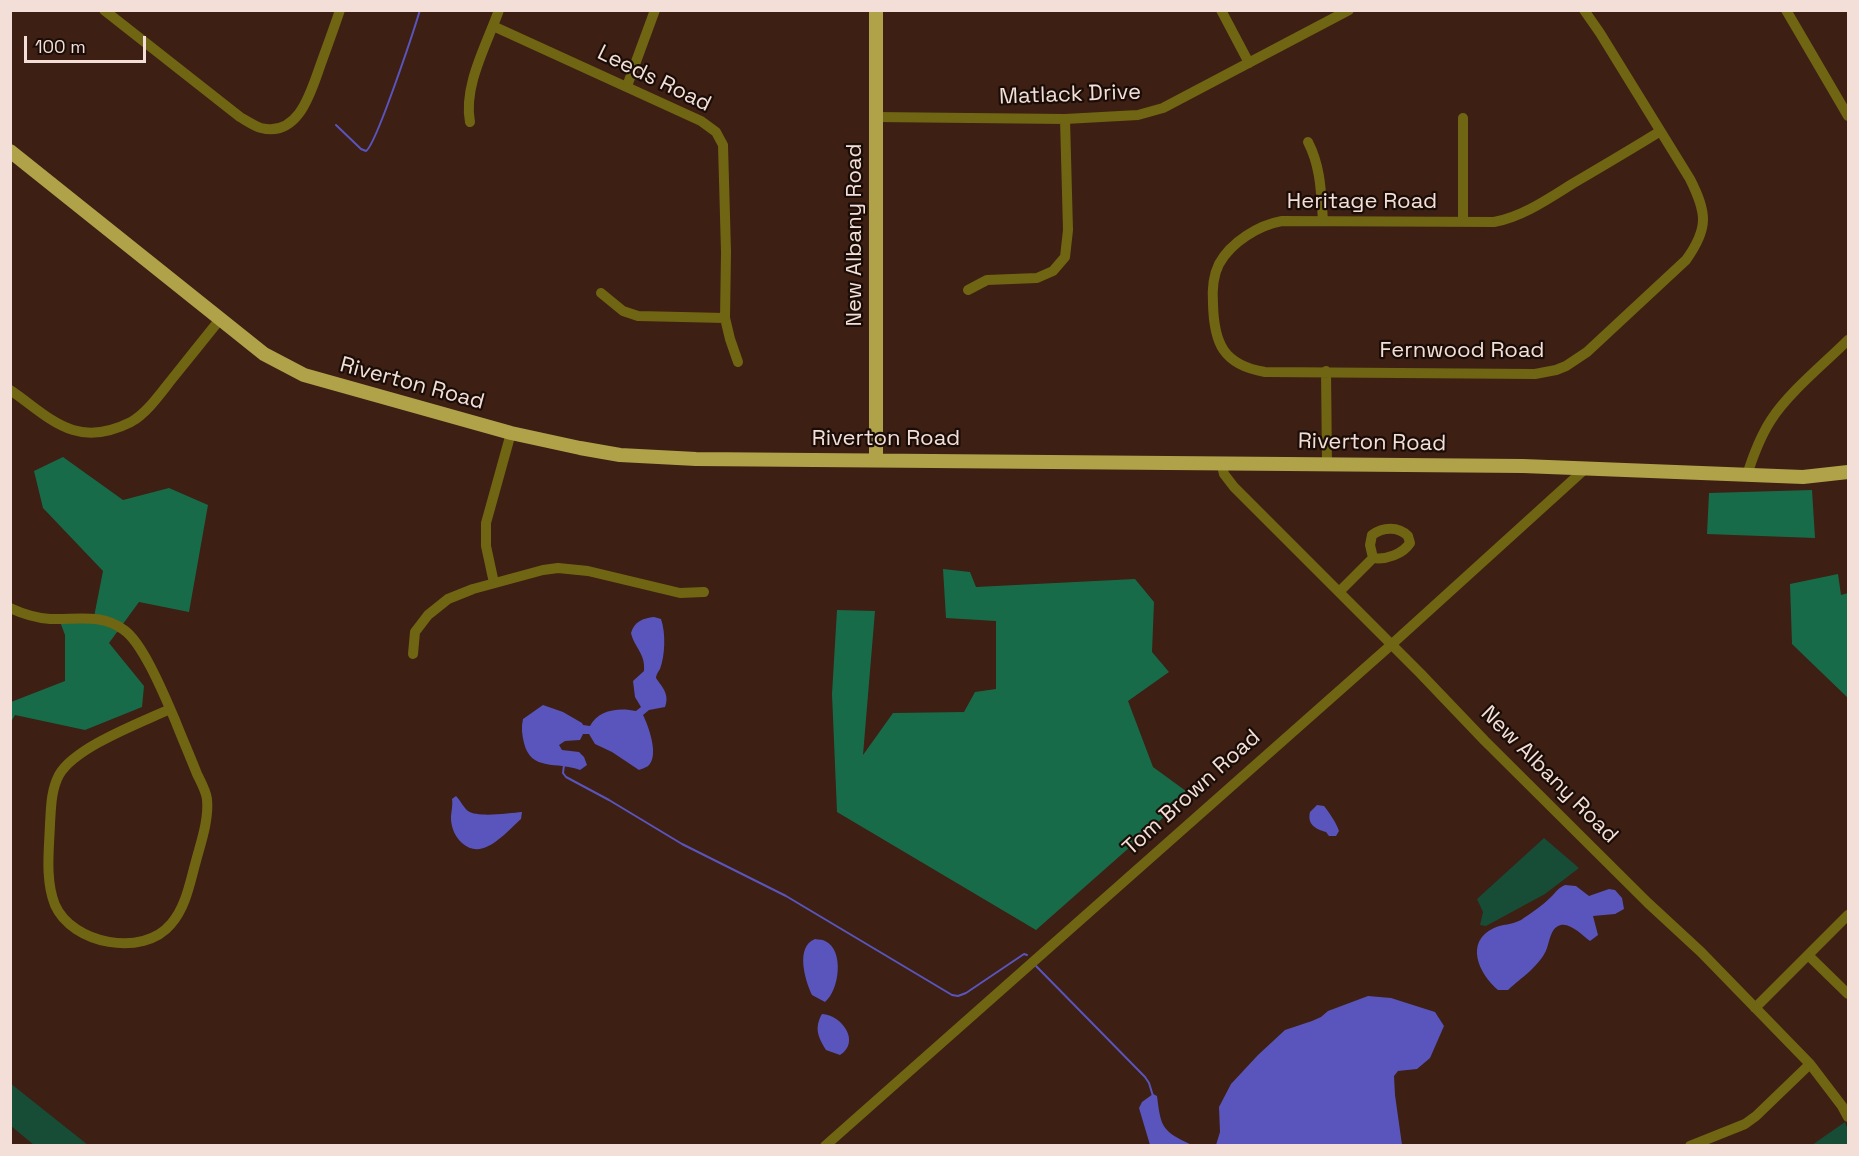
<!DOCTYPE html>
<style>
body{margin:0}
#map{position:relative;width:1859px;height:1156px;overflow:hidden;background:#3d1f13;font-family:"Space Grotesk",sans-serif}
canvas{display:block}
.frame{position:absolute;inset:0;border:12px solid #f4dfd8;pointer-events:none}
.scale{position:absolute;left:24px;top:36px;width:122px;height:27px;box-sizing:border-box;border:3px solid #f4dfd8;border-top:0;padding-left:8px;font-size:18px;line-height:21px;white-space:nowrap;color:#f4dfd8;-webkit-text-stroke:4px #1a0d08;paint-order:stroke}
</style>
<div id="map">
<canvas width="1859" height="1156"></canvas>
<div class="frame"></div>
<div class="scale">100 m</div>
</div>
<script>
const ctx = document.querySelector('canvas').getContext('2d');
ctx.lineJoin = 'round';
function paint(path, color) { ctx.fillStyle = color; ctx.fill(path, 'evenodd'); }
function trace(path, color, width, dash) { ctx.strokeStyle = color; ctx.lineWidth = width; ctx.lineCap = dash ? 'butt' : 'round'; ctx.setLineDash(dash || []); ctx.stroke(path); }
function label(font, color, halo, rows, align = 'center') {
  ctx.font = font + ' "Space Grotesk",sans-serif'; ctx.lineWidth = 4.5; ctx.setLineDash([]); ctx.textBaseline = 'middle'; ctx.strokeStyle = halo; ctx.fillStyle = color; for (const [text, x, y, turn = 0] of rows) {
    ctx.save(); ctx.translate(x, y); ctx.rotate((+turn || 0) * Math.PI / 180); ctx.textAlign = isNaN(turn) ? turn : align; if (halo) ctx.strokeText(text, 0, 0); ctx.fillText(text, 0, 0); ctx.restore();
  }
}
const green = new Path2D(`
 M1544,838L1579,868L1545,894L1486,926L1480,925L1483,912L1477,899Z
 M10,1083L88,1145H34L11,1126Z
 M1845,1122L1848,1130V1145H1812Z`);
const forest = new Path2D(`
 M63,457L123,500L169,488L208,505L189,612L139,602L109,643L144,686L142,707L85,730L15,715L11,722V702L65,681V635L59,619L94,617L103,571L43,508L34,471Z
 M1812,490L1815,538L1707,534L1709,493Z
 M943,569L970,572L976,587L1135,579L1154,602L1152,652L1169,672L1128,701L1153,767L1190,794L1036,930L837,812L832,694L837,610L875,611L863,755L893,713L964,712L975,692L996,689V621L946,618Z
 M1838,574L1841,595L1848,593V698L1792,644L1790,584Z`);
const water = new Path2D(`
 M654,617L661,619C666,633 665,656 660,669C658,672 656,675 656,678C662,687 670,694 665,707L649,710L643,715C648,725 660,756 648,766C647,767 639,770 639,770L612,752L595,744L589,734H583L580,740L565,741L559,745L562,750L579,752L584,757L587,765L580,770C557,761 531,772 524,743C522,735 521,727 523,719L543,705L563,712L582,723L583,725L590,726C598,710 619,707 636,711L641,707L635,697L633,681L644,671C646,654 634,647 631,633C634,622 643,618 654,617Z
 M456,796C460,800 464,808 468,811C478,818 510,813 522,812L521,819C506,832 483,862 462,843C455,837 451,827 451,818C451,812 453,806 452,799Z
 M1317,805L1324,806C1329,812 1337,824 1339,831L1336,836H1329L1326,832C1316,829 1307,825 1310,812Z
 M1565,885L1576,886L1589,896L1609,889L1615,890L1622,898L1624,909L1615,914L1593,916L1598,935L1590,941C1583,936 1571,923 1561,925C1551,927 1550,940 1547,948C1541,965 1521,978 1508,990H1498C1479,974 1464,942 1494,928C1502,924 1512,925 1521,920C1530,914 1543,905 1551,897C1556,892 1558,888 1565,885Z
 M815,939C819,940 822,939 825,941C845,950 839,991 825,1002L812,995C805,980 795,947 815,939Z
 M1368,996L1391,998L1435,1012L1444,1026L1430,1058L1417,1069L1398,1071L1394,1076L1395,1095L1402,1145H1216L1220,1132L1219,1107L1231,1084L1258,1055L1285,1030L1312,1021L1321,1017L1328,1011Z
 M822,1014C842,1015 861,1042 840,1055L826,1050C818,1037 814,1028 822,1014Z
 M1153,1094L1157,1096C1161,1128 1162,1131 1192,1145H1150L1139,1108L1142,1102Z`);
const stream = new Path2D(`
 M336,125L361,149L366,151C376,145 414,30 420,10
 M564,765L563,773L566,777L609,800L682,844L786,896L952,995L958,996L966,993L1024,954L1027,955
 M1036,966L1145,1077L1149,1083L1153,1096`);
const minor = new Path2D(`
 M104,10L240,117C247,121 254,126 261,128C296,137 309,98 318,72C325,52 333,31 340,10
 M1221,10L1249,63
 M1584,10L1600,33L1690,179C1707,213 1709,228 1686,260L1587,352L1566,366L1556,370L1535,374L1265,372C1223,365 1214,343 1213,304C1212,290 1213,276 1219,264C1231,242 1259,225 1282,221L1494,222C1522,217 1548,199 1572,184C1601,167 1630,150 1659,132
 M1786,10L1848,116
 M493,26L701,121L716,132L723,145L726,252L725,318L730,339L738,362
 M627,86L655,10
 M876,117L1065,119L1138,115L1163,108L1349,10
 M1463,118V221
 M470,122C463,86 487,44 499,10
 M1308,142C1321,167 1321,193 1323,221
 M968,290L987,280L1037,278L1053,271L1065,257L1068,230L1065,119
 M601,293L623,311L638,316L725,318
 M1326,371L1327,463
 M10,390C30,403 50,423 73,430C92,436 113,431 131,422C147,413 160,394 172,379C188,359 205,338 221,318
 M1221,462L1224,474L1234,487L1420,673L1485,741L1648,903L1701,952L1810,1064L1842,1106L1848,1117
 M1747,475C1753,456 1760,437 1771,420C1789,392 1824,364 1848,340
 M494,583L486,546V523L511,433
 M1339,592L1373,558L1370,545L1372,535C1383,527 1398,526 1408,536L1410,543C1403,554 1386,560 1373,558
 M10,608C23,614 36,618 50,619C76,620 101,613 124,630C143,643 165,697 175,720C182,738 190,756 197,774C201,782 206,791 207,799C209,820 201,842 196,861C190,882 186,907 171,924C143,958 72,944 55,905C45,880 49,850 50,824C51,808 51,790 59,775C75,747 140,723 170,709
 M413,654L415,632L428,615L448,599L473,589L543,570L558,568L588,571L680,593L704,592
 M1809,956L1848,994
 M1755,1008L1848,915
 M825,1146L1391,645L1585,469
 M1690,1146L1745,1124L1756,1116L1810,1064`);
const major = new Path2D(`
 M876,10V459
 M10,151L264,354L304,375L511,433L580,448L620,455L696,459L1523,466L1803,477L1848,472`);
const streetNames = [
 ["Leeds Road",654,79,26],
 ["Matlack Drive",1070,95,-2],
 ["Heritage Road",1362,202],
 ["New Albany Road",855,235,-90],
 ["Fernwood Road",1462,351],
 ["Riverton Road",412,384,15],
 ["Riverton Road",886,439],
 ["Riverton Road",1372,443,1],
 ["New Albany Road",1549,775,45],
 ["Tom Brown Road",1192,793,-42]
];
paint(green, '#174d36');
paint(forest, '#186b49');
paint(water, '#5a55bd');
trace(stream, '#5a55bd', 2);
trace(minor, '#706512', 10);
trace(major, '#afa249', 14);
label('22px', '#f4dfd8', '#1a0d08', streetNames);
</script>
